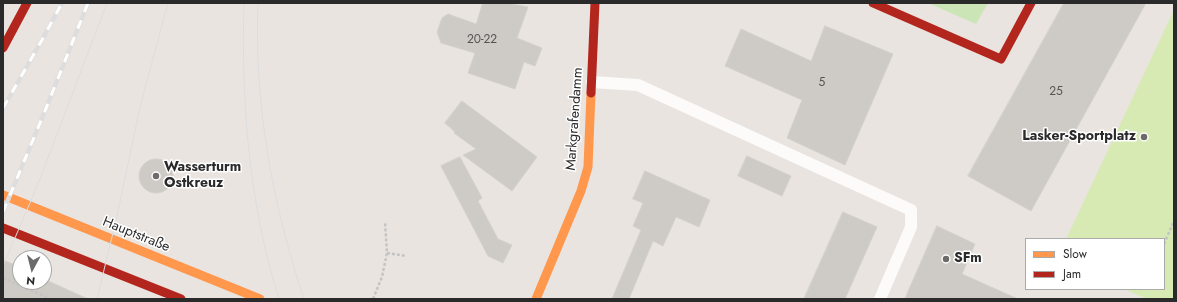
<!DOCTYPE html>
<meta charset="utf-8">
<style>
body{margin:0}
#map{position:relative;width:1177px;height:302px;overflow:hidden;background:#e9e4df;font-family:Jost,sans-serif}
canvas{display:block}
.frame{position:absolute;inset:0;border:4px solid #2a2a2a;pointer-events:none}
.legend{position:absolute;left:1025px;top:238px;width:140px;height:52px;box-sizing:border-box;background:#fff;border:1px solid #aaa;margin:0;padding:5px 7px;list-style:none;font-size:12px;color:#2a2a2a}
.legend li{display:flex;align-items:center;gap:8px;height:20px}
.legend b{width:20px;border:1px solid #aaa}
.north{position:absolute;left:12px;top:250px;width:40px;height:40px;box-sizing:border-box;background:#fff;border:1px solid #aaa;border-radius:50%;rotate:187deg;font-size:11px;font-weight:700;line-height:16px;text-align:center;color:#2a2a2a}
.north::after{content:'';display:block;margin:auto;width:14px;height:18px;background:#6d6b69;clip-path:polygon(50% 0,100% 100%,50% 72%,0 100%)}
</style>
<div id="map">
<canvas width="1177" height="302"></canvas>
<div class="frame"></div>
<ul class="legend">
<li><b style="height:5px;background:#ff974d"></b>Slow</li>
<li><b style="height:5px;background:#b3261e"></b>Jam</li>
</ul>
<div class="north">N</div>
</div>
<script>
const ctx = document.querySelector('canvas').getContext('2d');
ctx.lineJoin = 'round';
function paint(path, color) { ctx.fillStyle = color; ctx.fill(path, 'evenodd'); }
function trace(path, color, width, dash) { ctx.strokeStyle = color; ctx.lineWidth = width; ctx.lineCap = dash ? 'butt' : 'round'; ctx.setLineDash(dash || []); ctx.stroke(path); }
function label(font, color, halo, rows, align = 'center') {
  ctx.font = font + ' Jost,sans-serif'; ctx.lineWidth = 3; ctx.setLineDash([]); ctx.textBaseline = 'middle'; ctx.strokeStyle = halo; ctx.fillStyle = color; for (const [text, x, y, turn = 0] of rows) {
    ctx.save(); ctx.translate(x, y); ctx.rotate((+turn || 0) * Math.PI / 180); ctx.textAlign = isNaN(turn) ? turn : align; if (halo) ctx.strokeText(text, 0, 0); ctx.fillText(text, 0, 0); ctx.restore();
  }
}
const green = new Path2D(`
 M928,3H988L976,24Z`);
const pitch = new Path2D(`
 M1174,10V299H1147L1124,289H1164V239H1066Z`);
const building = new Path2D(`
 M483,3H506L528,7L517,38L542,48L535,66L524,62L515,89L468,73L475,53L441,43L437,32L442,18L448,14L476,24Z
 M1064,3H1146L1031,211L968,176Z
 M825,26L893,54L845,165L787,138L802,100L725,66L741,29L811,61Z
 M462,101L537,157L512,191L463,155L476,149L454,133L455,132L445,123Z
 M747,156L791,176L782,196L738,176Z
 M460,157L482,198L478,201L498,239L512,245L503,263L488,256L441,166Z
 M139 176a17 17 0 1 1 34 0a17 17 0 1 1-34 0Z
 M645,171L710,200L699,227L676,217L663,246L653,241L629,299H612L641,230L633,226L643,203L633,199Z
 M843,212L877,227L845,299H804Z
 M937,226L975,244L962,274L1018,299H905Z
 M3,260L20,267V282H44V279L88,299H3Z`);
const path = new Path2D(`
 M1164,244L1174,221
 M387,253L406,256
 M3,278L51,299
 M13,278L20,280
 M24,282L28,284L26,288
 M373,299L382,277L387,253L385,222`);
const lane = new Path2D(`
 M592,82L638,85L911,210V227L880,299`);
const slow = new Path2D(`
 M3,195L260,299
 M536,299L581,191L588,167L591,93`);
const jam = new Path2D(`
 M873,3L1001,59L1031,3
 M3,48L27,3
 M591,93L595,3
 M3,228L181,299`);
const tram = new Path2D(`
 M244,3C241,102 249,204 279,299
 M258,3C254,104 272,203 304,299
 M3,266L38,184L107,3
 M97,299L117,216L140,107L168,3`);
const rail = new Path2D(`
 M3,108L42,40L62,3
 M3,212L45,111L88,3`);
const markers = [
 [1144,137,4,"#6d6b69"],
 [156,176,4,"#6d6b69"],
 [946,259,4,"#6d6b69"]
];
const numberNames = [
 ["20-22",482,40],
 ["5",822,83],
 ["25",1056,92]
];
const streetNames = [
 ["Markgrafendamm",575,119,-86],
 ["Hauptstraße",136,235,22]
];
const poiNames = [
 ["Lasker-Sportplatz",1136,137,"right"],
 ["Wasserturm",164,168],
 ["Ostkreuz",164,184],
 ["SFm",954,259]
];
paint(green, '#cbe5b6');
paint(pitch, '#d7eab4');
paint(building, '#cecac6');
trace(building, '#d4d0cb', 1);
trace(path, '#c5c4c4', 2.5, [3, 2]);
trace(lane, '#fcfbfa', 12);
trace(slow, '#ff974d', 9);
trace(jam, '#b3261e', 9);
trace(tram, '#dddddf', 1);
trace(rail, '#dddddf', 4.5);
trace(rail, '#fff', 3, [9]);
for (const [x, y, r, color] of markers) { const dot = new Path2D(); dot.arc(x, y, r, 0, 2 * Math.PI); ctx.fillStyle = color; ctx.fill(dot); trace(dot, '#fff', 1.5); }
label('12px', '#555453', null, numberNames);
label('14px', '#2a2a2a', '#fff', streetNames);
label('bold 14px', '#2a2a2a', '#fff', poiNames, 'left');
</script>
